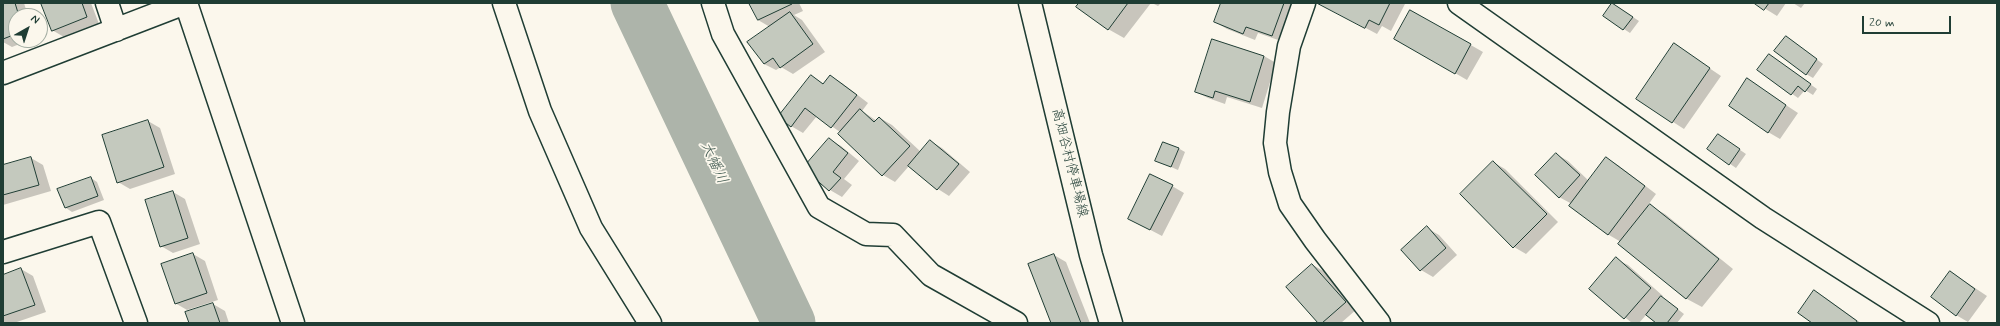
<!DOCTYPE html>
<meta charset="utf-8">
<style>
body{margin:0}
#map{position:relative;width:2000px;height:326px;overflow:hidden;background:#fbf7ec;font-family:Mynerve,sans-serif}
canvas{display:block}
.frame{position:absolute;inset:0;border:4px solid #1f3d34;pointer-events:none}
.north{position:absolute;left:8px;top:8px;width:40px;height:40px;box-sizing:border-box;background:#fbf7ec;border:1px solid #a3ada2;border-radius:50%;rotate:39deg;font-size:11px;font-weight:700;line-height:16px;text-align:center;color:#1f3d34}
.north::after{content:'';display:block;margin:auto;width:14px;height:18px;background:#1f3d34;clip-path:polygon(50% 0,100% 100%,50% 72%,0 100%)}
.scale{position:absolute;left:1862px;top:16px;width:89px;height:18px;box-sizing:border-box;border:2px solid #1f3d34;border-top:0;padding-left:5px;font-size:12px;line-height:14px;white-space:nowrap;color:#1f3d34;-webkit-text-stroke:3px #fbf7ec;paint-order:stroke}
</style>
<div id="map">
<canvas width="2000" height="326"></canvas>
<div class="frame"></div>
<div class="north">N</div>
<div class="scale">20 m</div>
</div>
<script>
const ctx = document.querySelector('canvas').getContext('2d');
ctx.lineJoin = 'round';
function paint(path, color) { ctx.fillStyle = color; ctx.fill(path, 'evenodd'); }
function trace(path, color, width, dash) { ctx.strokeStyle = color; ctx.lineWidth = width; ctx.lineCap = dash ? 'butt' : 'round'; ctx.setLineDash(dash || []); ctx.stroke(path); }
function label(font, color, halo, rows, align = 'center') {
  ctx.font = font + ' Mynerve,"Klee One",sans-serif'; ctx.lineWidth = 3.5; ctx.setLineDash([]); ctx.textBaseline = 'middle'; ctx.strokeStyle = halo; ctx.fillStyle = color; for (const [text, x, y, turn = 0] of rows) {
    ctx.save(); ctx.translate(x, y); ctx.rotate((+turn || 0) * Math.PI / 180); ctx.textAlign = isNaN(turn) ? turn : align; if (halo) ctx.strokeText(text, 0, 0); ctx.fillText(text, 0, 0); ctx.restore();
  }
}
const shadow = new Path2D(`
 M3,3H24L28,16H16V40H30L12,47L3,42Z
 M42,3H91L99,24L64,37L52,30Z
 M750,3H799L803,11L794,15L802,20L825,52L793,74L781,67L776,70L764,64L770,27L758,20Z
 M1080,3H1151L1124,38L1108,29Z
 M1152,3H1161L1158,6Z
 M1222,3H1298L1284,42L1258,33L1255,40L1227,29L1215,22Z
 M1319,3H1403L1405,4L1391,31L1382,26L1377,34Z
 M1756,3H1786L1777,16Z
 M1793,3H1805L1801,8Z
 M1613,4L1639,21L1630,33L1604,16Z
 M1411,11L1483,52L1467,80L1395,38Z
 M1786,37L1823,64L1813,78L1806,74Z
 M1675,45L1721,76L1684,129L1637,99Z
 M1264,56L1276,63L1262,108L1227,97L1225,104L1208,98L1196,92Z
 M1775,59L1817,89L1813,95L1805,90L1798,98L1758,70Z
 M811,76L824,84L830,76L842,83L868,103L862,111L877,121L880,118L892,125L921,152L930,141L942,148L970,172L949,196L938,189L909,166L895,182L883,175L840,132L817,116L803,133L791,126Z
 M1748,80L1798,113L1780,139L1768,132Z
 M148,121L160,128L175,174L130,189L118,182Z
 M829,139L841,146L859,161L844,179L852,185L842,197L830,190L804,168Z
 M1724,139L1746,154L1736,168L1708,149Z
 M1178,148L1185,152L1178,170L1157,161Z
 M1556,154L1568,161L1589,181L1606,158L1618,165L1656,194L1648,205L1665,214L1733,269L1702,307L1687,299L1619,244L1621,242L1609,235L1571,206L1572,204L1559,197Z
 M31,158L43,165L51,191L3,205V166Z
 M1493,162L1505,169L1558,222L1526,254L1514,247Z
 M91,178L97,182L104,200L72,212L66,208Z
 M1172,186L1184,193L1162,236L1141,225Z
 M173,192L185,199L200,244L173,253L161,246Z
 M1427,228L1439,235L1457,255L1433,277L1421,270L1402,250Z
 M193,254L205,261L218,300L187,310L175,303Z
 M1054,255L1066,262L1090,323H1052Z
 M1616,259L1628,265L1663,296L1662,297L1684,314L1677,323H1658L1647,314L1639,323H1632L1590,289Z
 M1313,265L1325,272L1357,309L1341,323H1319Z
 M21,269L33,276L46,312L14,323H3V276Z
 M1951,272L1987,296L1968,322L1956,315Z
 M1814,291L1826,298L1861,323H1814Z
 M213,304L225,311L229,323H190Z`);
const river = new Path2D(`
 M637,3L789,323`);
const building = new Path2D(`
 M3,3H15L19,16H16V34L3,39Z
 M41,3H82L87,17L52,31Z
 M749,3H791L792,4L758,20Z
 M1079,3H1128L1108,30L1076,7Z
 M1221,3H1284L1272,36L1246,27L1243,34L1214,22Z
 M1317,3H1390L1379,25L1369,20L1365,28Z
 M1612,3L1633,17L1623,30L1603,16Z
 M1754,3H1769L1764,10Z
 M1410,10L1471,44L1455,74L1394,39Z
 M790,12L813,44L780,68L773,58L764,64L747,42Z
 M1786,36L1817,59L1806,75L1774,51Z
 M1212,39L1264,56L1250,102L1215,91L1213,98L1195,92Z
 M1674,43L1710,68L1672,123L1636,99Z
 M1769,54L1811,84L1805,92L1798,86L1791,95L1757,70Z
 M811,75L823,84L830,75L857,95L831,128L805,108L791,127L778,117Z
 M1747,78L1786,105L1768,133L1729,106Z
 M860,109L874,122L879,117L910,146L882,176L838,134Z
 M148,120L164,167L117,183L102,135Z
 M1718,134L1740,149L1729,165L1707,149Z
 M829,138L848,153L833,172L841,178L829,191L803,168Z
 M930,140L959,164L937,190L908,166Z
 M1163,142L1179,148L1171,167L1155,161Z
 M1556,153L1580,175L1559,198L1535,175Z
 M31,157L39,185L3,195V165Z
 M1606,157L1645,186L1608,235L1569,206Z
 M1493,161L1547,214L1513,248L1460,194Z
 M1150,174L1173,185L1150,230L1128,219Z
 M91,177L98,196L65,208L57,189Z
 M173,191L188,238L160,247L145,200Z
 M1650,204L1719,259L1686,299L1618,244Z
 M1427,226L1446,248L1420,271L1401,250Z
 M193,253L207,293L175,304L161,264Z
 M1054,254L1081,323H1051L1028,264Z
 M1616,257L1651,288L1624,319L1589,289Z
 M1312,264L1346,302L1322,323H1318L1286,287Z
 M21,268L35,305L3,316V275Z
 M1950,271L1975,289L1956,316L1931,297Z
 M1814,290L1857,321L1856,323H1812L1798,313Z
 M1661,296L1678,309L1667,323H1656L1646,315Z
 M213,303L220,323H189L185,312Z`);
const minor = new Path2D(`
 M107,3L116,30
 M186,3L293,323
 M504,3L540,111L591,228L650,323
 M713,3L723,34L819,207L866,234L893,235L931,275L1016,323
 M1304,3L1289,46L1278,112L1275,143L1280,172L1290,204L1315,240L1379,323
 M1459,3L1763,218L1928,323
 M3,73L185,3
 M3,252L99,222L136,323`);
const major = new Path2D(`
 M1030,3L1091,255L1111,323`);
const streetNames = [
 ["高畑谷村停車場線",1069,163,76]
];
const waterNames = [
 ["大幡川",713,163,65]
];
paint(shadow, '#0003');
trace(river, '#adb4aa', 53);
paint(building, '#c4c9be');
trace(building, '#1f3d34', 1);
trace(minor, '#1f3d34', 25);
trace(major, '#1f3d34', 25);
trace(minor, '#fbf7ec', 22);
trace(major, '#fbf7ec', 22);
label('14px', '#1f3d34', '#fbf7ec', streetNames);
label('italic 15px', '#425b52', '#fbf7ec', waterNames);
</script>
